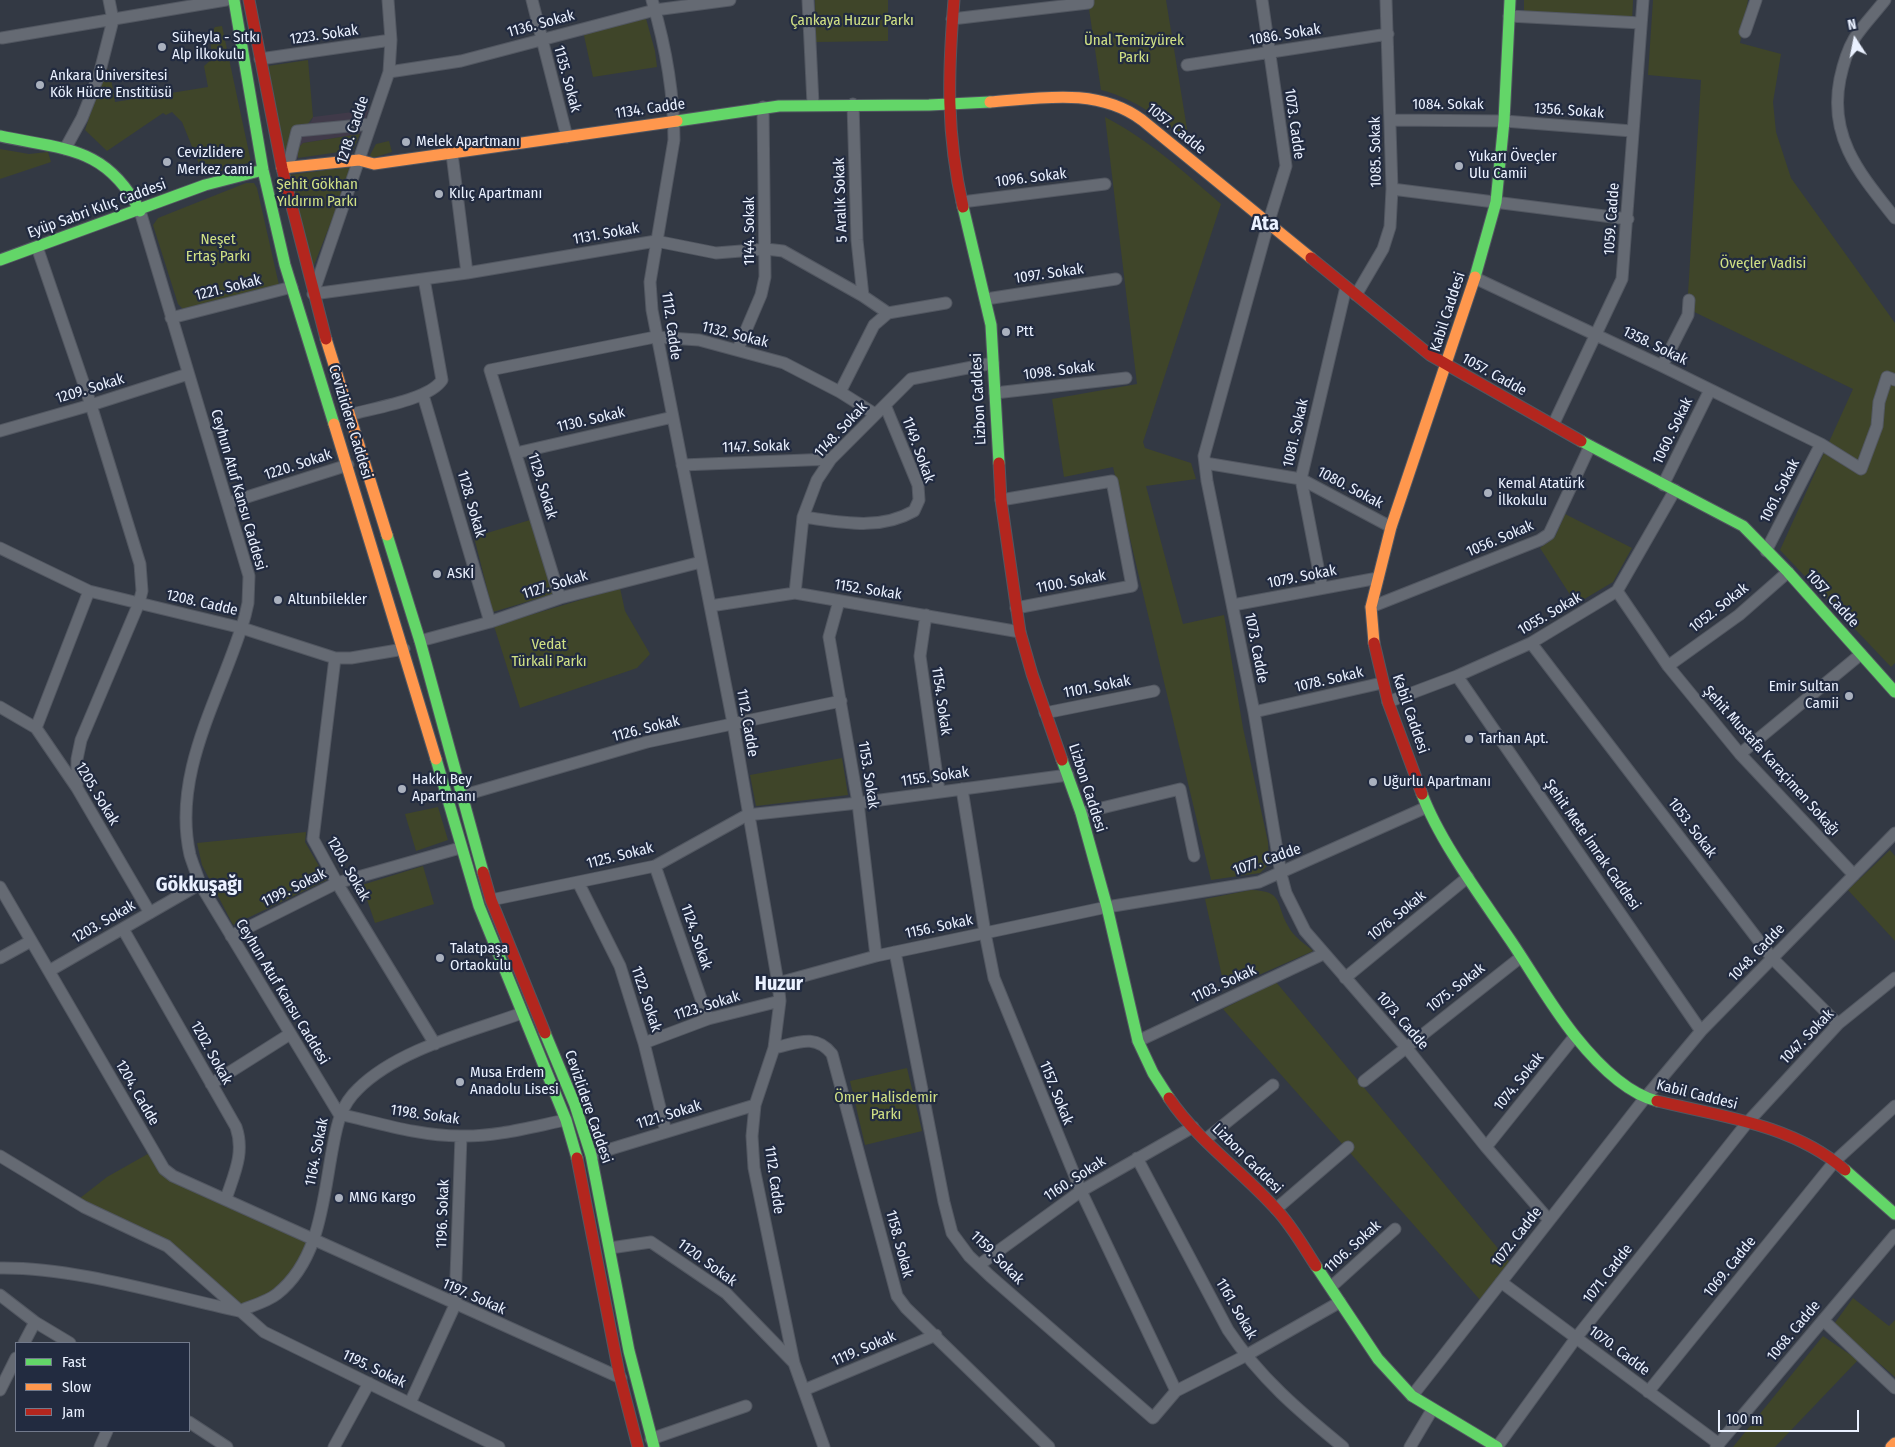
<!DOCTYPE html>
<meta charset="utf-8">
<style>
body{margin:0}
#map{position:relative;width:1895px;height:1447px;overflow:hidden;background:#333944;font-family:"Fira Sans Condensed",sans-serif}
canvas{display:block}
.legend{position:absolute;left:15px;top:1342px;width:175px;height:90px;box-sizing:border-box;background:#222b40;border:1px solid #727a8c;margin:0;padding:6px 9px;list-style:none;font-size:15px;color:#eaf1ff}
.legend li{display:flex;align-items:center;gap:10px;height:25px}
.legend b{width:25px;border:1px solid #727a8c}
.north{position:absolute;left:1830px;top:15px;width:50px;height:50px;-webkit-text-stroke:4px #222b40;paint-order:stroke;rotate:349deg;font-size:14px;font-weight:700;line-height:20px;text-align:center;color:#eaf1ff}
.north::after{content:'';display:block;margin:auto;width:18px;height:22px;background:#eaf1ff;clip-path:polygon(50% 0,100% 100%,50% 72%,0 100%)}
.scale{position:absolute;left:1718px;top:1410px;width:141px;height:22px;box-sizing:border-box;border:2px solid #eaf1ff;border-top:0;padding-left:6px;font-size:15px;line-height:18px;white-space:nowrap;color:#eaf1ff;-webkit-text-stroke:4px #222b40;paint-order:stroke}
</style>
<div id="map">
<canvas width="1895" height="1447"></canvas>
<ul class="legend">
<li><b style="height:6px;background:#63d668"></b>Fast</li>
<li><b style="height:6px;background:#ff974d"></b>Slow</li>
<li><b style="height:6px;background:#b3261e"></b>Jam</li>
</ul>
<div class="north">N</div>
<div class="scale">100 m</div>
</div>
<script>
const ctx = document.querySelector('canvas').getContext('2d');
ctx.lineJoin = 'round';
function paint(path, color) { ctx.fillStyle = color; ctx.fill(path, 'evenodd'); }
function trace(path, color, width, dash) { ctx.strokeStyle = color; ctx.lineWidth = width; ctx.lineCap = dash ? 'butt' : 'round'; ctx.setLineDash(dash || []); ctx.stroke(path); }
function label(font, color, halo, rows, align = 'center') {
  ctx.font = font + ' "Fira Sans Condensed",sans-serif'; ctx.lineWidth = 4.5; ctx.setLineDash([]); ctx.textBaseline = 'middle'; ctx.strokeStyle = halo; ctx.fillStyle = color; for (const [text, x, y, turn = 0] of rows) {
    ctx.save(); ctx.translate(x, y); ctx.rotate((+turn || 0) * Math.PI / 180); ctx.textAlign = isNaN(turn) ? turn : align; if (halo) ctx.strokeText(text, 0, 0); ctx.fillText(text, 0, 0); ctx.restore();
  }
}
const industrial = new Path2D(`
 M369,110L360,134L303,143L298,158L285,152L290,146L294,127L311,122L313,117Z`);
const green = new Path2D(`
 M815,0H888V41L816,42Z
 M1093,0H1166L1189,141C1161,119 1136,99 1101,90L1089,9L1093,6Z
 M1524,0H1633L1632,22L1524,15Z
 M1653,0H1748L1740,43L1781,54L1773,102L1776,132L1791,178L1895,323V663L1891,667L1780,550L1853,389L1682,306L1688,294L1701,80L1648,75Z
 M645,15L655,51L657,67L593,77L583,31Z
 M222,26L251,162L204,176L182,122L172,112L166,115L163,113L107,151L85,130L106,67L110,73L115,102L208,87L204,66L212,59L210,35L215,27Z
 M308,60L313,117L307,125L295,127L290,146L285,152L268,66Z
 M1105,117C1149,140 1183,171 1221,204L1143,442L1145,448L1191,463L1196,479L1146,486L1183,624L1224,615L1243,728L1268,842L1269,864L1260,873L1211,880L1113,467L1064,477L1052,399L1137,384Z
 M360,134L353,150L298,158V148L303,143Z
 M389,141L392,152L372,158L370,155L376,144Z
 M0,149L29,154L48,152L51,162L0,179Z
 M350,167L351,172L312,270L289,175Z
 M246,183H254L257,188L279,285L184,310L178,304L153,225L158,218Z
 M1565,514L1632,548L1613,582L1576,604L1540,548L1555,537Z
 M530,520L553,594L493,612L474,537Z
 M620,588L625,611L650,654L637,668L520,708L494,626Z
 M842,758L848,795L756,806L750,775Z
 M438,807L448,840L416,851L405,814Z
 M306,832L305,842L327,880L233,925L202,865L197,843Z
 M1890,850L1895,856V941L1848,890Z
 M423,866L434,904L375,923L362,885Z
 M1251,890C1284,891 1275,903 1288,926C1293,936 1305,944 1313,951L1225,990L1205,899Z
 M1276,982L1511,1264L1481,1301L1223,1009Z
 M907,1068L922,1131L865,1145L850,1081Z
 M153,1151L164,1169L315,1241L295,1277L239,1311L167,1246L75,1202L107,1177Z
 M1853,1298L1889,1326L1895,1320V1377L1834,1324Z
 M1823,1336L1858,1360L1775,1447H1733Z`);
const street = new Path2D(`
 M388,0L391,40L389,72L313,294L467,273L656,241L716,253L766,249L783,251L863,296L888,313
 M532,0L567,137
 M652,0C665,44 674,94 674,140L650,282L652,310L733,723L778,983L780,1001L774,1048L755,1105L752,1136L754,1168L794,1363L824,1447
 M808,0L813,104
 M1262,0L1286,166L1268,224L1204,456L1207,481L1254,712L1281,874L1286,893L1305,931L1405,1046L1486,1147L1549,1220
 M1885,0C1875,13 1863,25 1854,39C1847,51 1843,65 1840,79C1828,138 1861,175 1895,218
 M1509,16L1641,23
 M952,19L1088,3V0
 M1745,32L1756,0
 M2,38L226,0
 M260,59L391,40
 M1187,65L1388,34
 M389,72L461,61L655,10L730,0
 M853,104L857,240L863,296
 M1391,120L1504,121L1632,131
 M65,149L82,118L99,75L113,20L109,0
 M452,154L467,273
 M288,167L297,131L371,124
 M1392,189L1628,219
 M962,202L1105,184
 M140,211L249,576L248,603L245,616C223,693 171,771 190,855C193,865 197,874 200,884L339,1114C379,1123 419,1136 460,1136C495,1137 531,1127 566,1120
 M37,247L91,405L140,564L142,591L139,603L81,740L77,759V788
 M1475,278L1662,366L1821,444L1861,469L1877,426L1879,402L1887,377L1895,380
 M1356,295L1383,249L1390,227L1392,189L1386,0
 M986,299L1116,279
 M888,313L946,303
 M171,318L292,287
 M738,349L761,295L765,277L763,107
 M1662,366L1688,315L1689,300
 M840,392L874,325L888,313
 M995,393L1126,378
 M423,395L490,622
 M349,415C373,408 429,400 442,380L424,279
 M1553,425L1622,279L1643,0
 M0,431L91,405L188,374
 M516,453L673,417
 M1205,463L1301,479L1391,527
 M682,465L831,459
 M1663,485L1710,390
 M1001,500L1112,481L1132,586L1016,608
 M228,503L348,465
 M803,517C841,522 879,531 914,511L919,500L918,485L885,405
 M0,548L89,591L242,628L335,658H351L404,649
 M1766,551L1821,444
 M1322,588L1301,479L1346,287
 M1617,591L1668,666L1740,754L1854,875
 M795,593L803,517L817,480L831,459L911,379L993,363
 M560,598L490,370L655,337L699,340L784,363L840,392L875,414
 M839,601L829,637L858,803L876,956
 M1233,605L1378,578
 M710,606L795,593L1020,632
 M1371,607L1540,540L1549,534L1590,446
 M926,615L920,656L939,791
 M420,641L490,622L560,598L701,562
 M1531,643L1772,958L1838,1024
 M335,658L313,839L337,883L435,1044
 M1668,666L1739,615L1788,572
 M1457,676L1701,1031
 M1388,702L1457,676L1531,643L1617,591L1675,490
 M0,707L36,728L77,788L150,913
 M1254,712L1382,683
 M1045,713L1154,691
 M36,728L89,591
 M1740,754L1861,654
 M962,789L985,933L994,978L1081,1191L1176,1391
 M461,796L647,742L841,701
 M1081,813L1180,789L1194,856
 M655,866L708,1019
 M578,882L620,966L644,1043L666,1132
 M0,887L164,1169L173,1176L621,1378
 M491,900L655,866L747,815L858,803L1068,775
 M123,929L236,1127C245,1153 234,1174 226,1199
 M231,936L337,883L460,848
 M895,952L944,1202L952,1233L969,1256L990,1276L1153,1418L1176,1391L1245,1356L1340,1302
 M0,958L31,941
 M49,971L200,884
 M1345,978L1468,877
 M778,983L876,956L985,933L1107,907L1259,882L1427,807
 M1138,1041L1323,954
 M644,1043L708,1019L780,1001
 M774,1048C797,1043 815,1033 832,1054L897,1296L906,1308L1049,1447
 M1364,1081L1521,957
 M211,1084L290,1034
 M1206,1139L1273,1085
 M1486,1147L1575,1036
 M591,1155L755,1105
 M0,1156L84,1207L167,1246L264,1332L499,1447
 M1137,1158L1228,1330C1260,1378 1299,1411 1343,1447
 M1276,1209L1348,1147
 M610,1248L651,1242L726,1293L794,1363
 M979,1265L1081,1191L1193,1127
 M0,1268C76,1267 164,1295 239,1311
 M1501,1282L1719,1444
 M1331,1287L1395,1229
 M0,1295L35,1322L70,1343
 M239,1311C251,1306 267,1302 277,1294C321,1259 323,1197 333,1146C337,1124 341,1105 358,1089C398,1049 470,1032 522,1013
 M1823,1320L1895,1388
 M24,1343L35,1322
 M0,1390L16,1358
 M804,1390L936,1335
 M1648,1392L1835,1161L1895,1106
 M1412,1396L1645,1098L1701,1031L1895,833
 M410,1403L455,1305L461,1136
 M189,1422L227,1447
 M651,1439L746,1406
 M100,1447L107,1431
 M334,1447L369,1383
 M1410,1447L1432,1410
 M1497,1447L1576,1338L1747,1123L1838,1024L1895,978
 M1716,1447L1895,1235`);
const fast = new Path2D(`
 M234,0L263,170L285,265L334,424
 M677,121L779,106L929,105L990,102
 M0,136C65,150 106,146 140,211
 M963,207L991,325L999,463
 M0,260L205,185L263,170
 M1475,277L1496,202L1504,121L1510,0
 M1581,441L1743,526L1788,572L1895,692
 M387,535L420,641L483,872
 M436,759L479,906L566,1120L577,1158
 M1062,760L1081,813L1107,907L1138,1041L1153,1073L1169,1098
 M1422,794C1440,842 1482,898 1511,941C1532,972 1551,1006 1575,1036C1595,1061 1625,1093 1657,1101
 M545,1033L575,1105L591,1155L629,1351L654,1447
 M1845,1170L1895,1214
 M1316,1266L1378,1359L1412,1396L1497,1447`);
const slow = new Path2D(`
 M990,102C1041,98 1098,87 1142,120L1311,258
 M282,168L359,160L374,164L677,121
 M326,339L387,535
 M334,424L436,759
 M1374,643L1371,607L1391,527L1475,277
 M1891,1447L1895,1443`);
const jam = new Path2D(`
 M249,0L282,168L326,339
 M954,0C948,74 946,133 963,207
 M1311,258L1430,355L1581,441
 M999,463L1001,500L1020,632L1032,674L1062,760
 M1374,643L1388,702L1422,794
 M483,872L491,900L545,1033
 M1169,1098C1198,1141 1242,1171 1276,1209C1292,1226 1303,1246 1316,1266
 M1657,1101C1721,1116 1794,1125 1845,1170
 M577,1158L619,1373L638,1447`);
const markers = [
 [162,47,5,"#aab1be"],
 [40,85,5,"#aab1be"],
 [406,142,5,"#aab1be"],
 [167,162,5,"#aab1be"],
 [1459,166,5,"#aab1be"],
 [439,194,5,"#aab1be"],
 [1006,332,5,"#aab1be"],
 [1488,493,5,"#aab1be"],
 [437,574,5,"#aab1be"],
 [278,600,5,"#aab1be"],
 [1849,696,5,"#aab1be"],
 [1469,739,5,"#aab1be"],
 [1373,782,5,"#aab1be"],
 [402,789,5,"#aab1be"],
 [440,958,5,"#aab1be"],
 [460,1082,5,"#aab1be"],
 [339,1198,5,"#aab1be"]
];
const parkNames = [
 ["Çankaya Huzur Parkı",852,21],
 ["Ünal Temizyürek",1134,41],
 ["Parkı",1134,58],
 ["Şehit Gökhan",317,185],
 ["Yıldırım Parkı",317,202],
 ["Neşet",218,240],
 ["Ertaş Parkı",218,257],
 ["Öveçler Vadisi",1763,264],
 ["Vedat",549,645],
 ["Türkali Parkı",549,662],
 ["Ömer Halisdemir",886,1098],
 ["Parkı",886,1115]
];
const streetNames = [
 ["1136. Sokak",541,24,-15],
 ["1223. Sokak",324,35,-8],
 ["1086. Sokak",1285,35,-9],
 ["1135. Sokak",567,79,75],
 ["1084. Sokak",1448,105],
 ["1134. Cadde",650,109,-8],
 ["1356. Sokak",1569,111,4],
 ["1073. Cadde",1294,124,82],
 ["1057. Cadde",1176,129,39],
 ["1218. Cadde",353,130,-71],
 ["1085. Sokak",1376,152,-91],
 ["1096. Sokak",1031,178,-7],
 ["5 Aralık Sokak",841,200,-92],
 ["Eyüp Sabri Kılıç Caddesi",97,209,-20],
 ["1059. Cadde",1612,219,-86],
 ["1144. Sokak",750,231,-90],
 ["1131. Sokak",606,234,-10],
 ["1097. Sokak",1049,274,-8],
 ["1221. Sokak",228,288,-14],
 ["Kabil Caddesi",1448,312,-72],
 ["1112. Cadde",671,326,82],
 ["1132. Sokak",735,335,14],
 ["1358. Sokak",1655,346,26],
 ["1098. Sokak",1059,371,-7],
 ["1057. Cadde",1494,375,29],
 ["1209. Sokak",90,389,-17],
 ["Lizbon Caddesi",979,399,-93],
 ["1130. Sokak",591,420,-13],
 ["Cevizlidere Caddesi",350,422,73],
 ["1148. Sokak",841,430,-47],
 ["1060. Sokak",1673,431,-64],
 ["1081. Sokak",1296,433,-77],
 ["1147. Sokak",756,447,-2],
 ["1149. Sokak",918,450,70],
 ["1220. Sokak",298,465,-18],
 ["1129. Sokak",542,486,73],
 ["1080. Sokak",1350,488,28],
 ["Ceyhun Atuf Kansu Caddesi",238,490,74],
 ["1061. Sokak",1780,491,-63],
 ["1128. Sokak",471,504,74],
 ["1056. Sokak",1500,539,-23],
 ["1079. Sokak",1302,577,-11],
 ["1100. Sokak",1071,582,-11],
 ["1127. Sokak",555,585,-17],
 ["1152. Sokak",868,590,9],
 ["1057. Cadde",1832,599,48],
 ["1208. Cadde",202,603,13],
 ["1052. Sokak",1719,608,-38],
 ["1055. Sokak",1550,614,-30],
 ["1073. Cadde",1256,648,79],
 ["1078. Sokak",1329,680,-13],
 ["1101. Sokak",1097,687,-11],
 ["1154. Sokak",941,701,82],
 ["Kabil Caddesi",1410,714,71],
 ["1112. Cadde",747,723,80],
 ["1126. Sokak",646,729,-14],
 ["Şehit Mustafa Karaçimen Sokağı",1771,761,48],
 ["1153. Sokak",868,775,81],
 ["1155. Sokak",935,777,-8],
 ["Lizbon Caddesi",1087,788,72],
 ["1205. Sokak",97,794,59],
 ["1053. Sokak",1692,828,53],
 ["Şehit Mete İmrak Caddesi",1592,845,55],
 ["1125. Sokak",620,856,-14],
 ["1077. Cadde",1267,860,-19],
 ["1200. Sokak",348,869,60],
 ["1199. Sokak",294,888,-26],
 ["1076. Sokak",1397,916,-39],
 ["1203. Sokak",104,922,-30],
 ["1156. Sokak",939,927,-12],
 ["1124. Sokak",696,937,71],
 ["1048. Cadde",1757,953,-46],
 ["1103. Sokak",1224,984,-25],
 ["1075. Sokak",1456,988,-38],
 ["Ceyhun Atuf Kansu Caddesi",282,992,59],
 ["1122. Sokak",646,999,72],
 ["1123. Sokak",707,1006,-17],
 ["1073. Cadde",1402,1021,49],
 ["1047. Sokak",1807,1037,-46],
 ["1202. Sokak",211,1053,61],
 ["1074. Sokak",1519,1082,-51],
 ["1204. Cadde",137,1093,60],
 ["1157. Sokak",1056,1093,68],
 ["Kabil Caddesi",1697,1095,14],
 ["Cevizlidere Caddesi",588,1107,71],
 ["1198. Sokak",425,1115,8],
 ["1121. Sokak",669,1115,-17],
 ["1164. Sokak",317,1152,-79],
 ["Lizbon Caddesi",1247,1159,45],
 ["1160. Sokak",1075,1179,-33],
 ["1112. Cadde",774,1180,82],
 ["1196. Sokak",443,1214,-88],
 ["1072. Cadde",1517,1237,-52],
 ["1158. Sokak",899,1244,75],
 ["1106. Sokak",1353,1247,-42],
 ["1159. Sokak",997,1258,45],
 ["1120. Sokak",707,1263,36],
 ["1069. Cadde",1730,1267,-51],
 ["1071. Cadde",1608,1274,-52],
 ["1197. Sokak",474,1297,24],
 ["1161. Sokak",1236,1309,60],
 ["1068. Cadde",1794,1331,-50],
 ["1119. Sokak",864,1349,-23],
 ["1070. Cadde",1619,1351,37],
 ["1195. Sokak",374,1369,26]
];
const poiNames = [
 ["Süheyla - Sıtkı",172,38],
 ["Alp İlkokulu",172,55],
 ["Ankara Üniversitesi",50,76],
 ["Kök Hücre Enstitüsü",50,93],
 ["Melek Apartmanı",416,142],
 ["Cevizlidere",177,153],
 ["Merkez cami",177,170],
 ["Yukarı Öveçler",1469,157],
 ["Ulu Camii",1469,174],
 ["Kılıç Apartmanı",449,194],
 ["Ptt",1016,332],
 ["Kemal Atatürk",1498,484],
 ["İlkokulu",1498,501],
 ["ASKİ",447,574],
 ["Altunbilekler",288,600],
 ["Emir Sultan",1839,687,"right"],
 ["Camii",1839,704,"right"],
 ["Tarhan Apt.",1479,739],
 ["Hakkı Bey",412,780],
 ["Apartmanı",412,797],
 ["Uğurlu Apartmanı",1383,782],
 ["Talatpaşa",450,949],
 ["Ortaokulu",450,966],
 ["Musa Erdem",470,1073],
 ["Anadolu Lisesi",470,1090],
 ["MNG Kargo",349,1198]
];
const districtNames = [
 ["Ata",1265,224],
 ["Gökkuşağı",199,885],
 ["Huzur",779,984]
];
paint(industrial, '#403a49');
paint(green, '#3f4529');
trace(street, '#525761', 13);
trace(fast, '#525761', 13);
trace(slow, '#525761', 13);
trace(jam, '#525761', 13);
trace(street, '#656a73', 11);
trace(fast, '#63d668', 11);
trace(slow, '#ff974d', 11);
trace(jam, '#b3261e', 11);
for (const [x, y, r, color] of markers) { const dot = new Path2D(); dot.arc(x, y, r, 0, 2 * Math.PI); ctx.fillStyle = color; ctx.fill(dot); trace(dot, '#222b40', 2); }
label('15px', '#d0e084', '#222b40', parkNames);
label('15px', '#eaf1ff', '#222b40', streetNames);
label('15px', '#eaf1ff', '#222b40', poiNames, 'left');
label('bold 20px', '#eaf1ff', '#222b40', districtNames);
</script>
